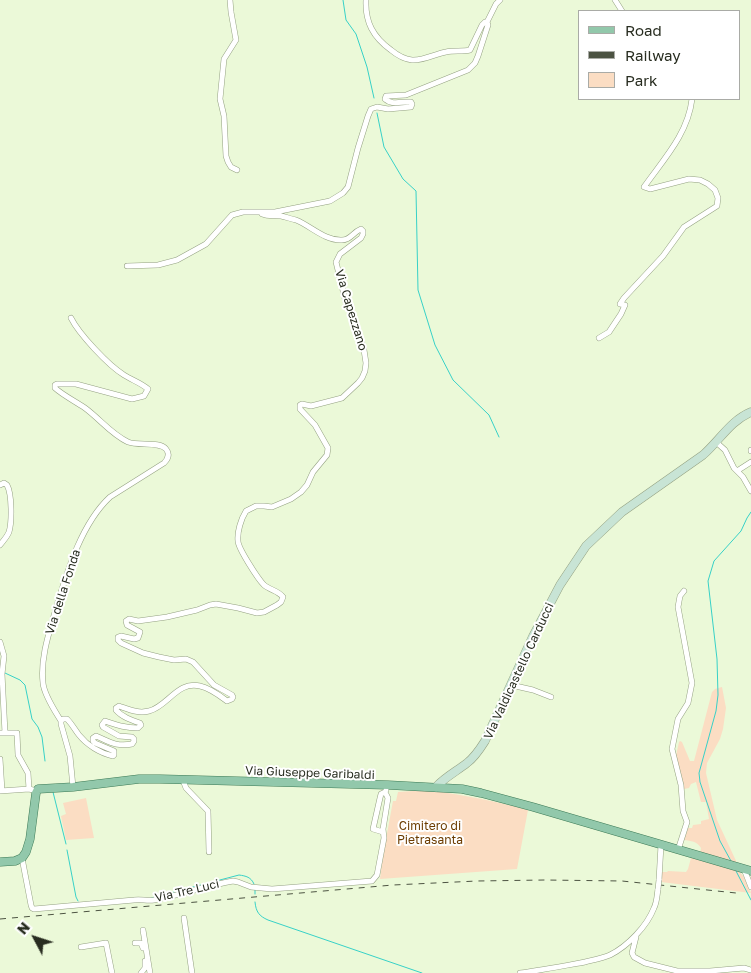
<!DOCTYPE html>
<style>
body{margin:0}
#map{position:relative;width:751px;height:973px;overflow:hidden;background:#ebf9d8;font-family:"Golos Text",sans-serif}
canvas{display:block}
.legend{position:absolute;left:578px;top:10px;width:162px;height:90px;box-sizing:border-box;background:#fff;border:1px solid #a9aba6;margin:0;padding:6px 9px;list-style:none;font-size:15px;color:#282d20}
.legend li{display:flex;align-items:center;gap:10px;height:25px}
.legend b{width:25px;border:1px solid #a9aba6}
.north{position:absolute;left:10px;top:913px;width:50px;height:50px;-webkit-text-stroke:4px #fff;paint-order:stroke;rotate:310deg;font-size:14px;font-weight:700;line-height:20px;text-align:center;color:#282d20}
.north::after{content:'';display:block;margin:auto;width:18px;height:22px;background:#282d20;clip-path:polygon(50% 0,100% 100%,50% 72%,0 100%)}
</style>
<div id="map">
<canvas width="751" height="973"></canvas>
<ul class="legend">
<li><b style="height:6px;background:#92c8ab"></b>Road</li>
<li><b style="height:6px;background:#4c5342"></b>Railway</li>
<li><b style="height:14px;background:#fbddc3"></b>Park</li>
</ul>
<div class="north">N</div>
</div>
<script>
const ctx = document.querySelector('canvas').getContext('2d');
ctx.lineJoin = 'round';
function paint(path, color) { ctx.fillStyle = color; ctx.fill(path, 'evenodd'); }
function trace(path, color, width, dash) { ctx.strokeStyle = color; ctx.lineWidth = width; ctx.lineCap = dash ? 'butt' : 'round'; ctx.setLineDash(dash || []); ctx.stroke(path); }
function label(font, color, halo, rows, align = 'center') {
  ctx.font = font + ' "Golos Text",sans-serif'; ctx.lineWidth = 4; ctx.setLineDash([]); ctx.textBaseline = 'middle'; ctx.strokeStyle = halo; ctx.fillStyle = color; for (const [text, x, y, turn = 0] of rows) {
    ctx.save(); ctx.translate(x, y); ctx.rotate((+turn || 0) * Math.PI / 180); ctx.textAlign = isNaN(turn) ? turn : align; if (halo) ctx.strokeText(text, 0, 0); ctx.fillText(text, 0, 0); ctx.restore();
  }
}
const green = new Path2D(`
 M722,687L726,708L723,729L720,739L707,763L706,773L717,820L737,863L700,855L701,848C697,841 691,841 684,840L688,828H692L693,825L701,824V821L709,819L706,802H701L696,782L691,784L689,788L684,789L675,760L679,742L680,741L682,742L690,761H694L712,692L715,689Z
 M429,790C463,795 495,801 528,810L517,869L380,879L383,855L393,801H396L398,792Z
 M86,798L94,838L66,840L61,816L66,814L63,803Z
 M691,858L739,871L744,877L751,893L661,882L662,872H667L668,871L686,872L688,869Z`);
const stream = new Path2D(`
 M343,0L346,20L356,34L367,67L374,98
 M377,113L384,147L403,179L416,191L418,290L435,345L453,380L489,415L499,437
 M5,673L20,680L25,685L32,719L38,727L42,737L45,761
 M53,792L66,844
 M67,850L76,897L78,901
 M731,861L720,841L700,782L699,773L716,711L718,695L717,659L708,581L714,561L741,531L747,518L751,512
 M736,871L751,900
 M255,890V894
 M151,898L239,875C246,876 251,877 254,884
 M255,902C256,912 259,916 268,920L422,973`);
const street = new Path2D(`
 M230,0L231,12L236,40L224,59L220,99L224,116L226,156L228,162L231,167L237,170
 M615,0L622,11
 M487,22L496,4L500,0
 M127,266L158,265L177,260L206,244L232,215L243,212H263
 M599,338L609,332L621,314L625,305L620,304L624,298L663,256L684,227L717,206L718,198L715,190L708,184L700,180L689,179L650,189L644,187C663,160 688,134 692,99
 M716,442L725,450L734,468L743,477L751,491
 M751,450V451
 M737,471L751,462
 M0,485L4,483L7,485C12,494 12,522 9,532C7,537 3,541 0,545
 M0,642L4,656L2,674L5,733
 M511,685L533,690L551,697
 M61,721C55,711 44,695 43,683C40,657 50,630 57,605C68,569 82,523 110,497L164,463C168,459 170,454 166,449C160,441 138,446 128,442C111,434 100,419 85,408C75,401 64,396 55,388V385L57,384H76L132,399L144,396L148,389C141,383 132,380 124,375C108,365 79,334 71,318
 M0,733H17L18,755L28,773L29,789
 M0,759L2,791
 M183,780L186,788L208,811L209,852
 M73,787L70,756L61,724V721L63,719H67C72,724 75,730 79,735C87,745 100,753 113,756L114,755V751L95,743L93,741V738L96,736C110,742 116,747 132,744L134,741V739L132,737L119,736L103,727L102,725L105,721C117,725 125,728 138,728L141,725L140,723C131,720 122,717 116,710V708L119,706C128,709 138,714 149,711C167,707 178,680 200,686C210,688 219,695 227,701L232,699L233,697L232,695L214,685L193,662L186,659L174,660L159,657L143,653L121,643L118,640V637L121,636L134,639L138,638L140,632L127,625L126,621L129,619L138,621L167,617L197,610L210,605L216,604L238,608L257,613L264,612L277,605L281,602L283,597C279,591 270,590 264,585C258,579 238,548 238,541C237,532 241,519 246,511L256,506H264L272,507L291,499L301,492L307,485L313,472L327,455L328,448L315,425L300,409V405L302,404L311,406L342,398L358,383L362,378L365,371L366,363L364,350L355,322L346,303L336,262L340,254L361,238L363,234V231L361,229C353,232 351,240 342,240C325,241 311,226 296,220C291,219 286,217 281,216C274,215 269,217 262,214L263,212H275L330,201L343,193L348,187L358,148L368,116L371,109L377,107L388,109L411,107L412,104L411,102C402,101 393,106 385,99L386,96L406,95L468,70L475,63L478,56L488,25L487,22H485L482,25L470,50C462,52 454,50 446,52C435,54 423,61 412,60C403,59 397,55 391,50C373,37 365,22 366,0
 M0,791L29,789L37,791
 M383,832L373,829L380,798L381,794L385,792L386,790
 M678,850L687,822L683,811L681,785L672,749L678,719L688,703L692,683L678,607L680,596L684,591
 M22,858L31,905L32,908L34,909C68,906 101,903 134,900C141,899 147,901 154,900C180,895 206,886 233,881L238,882L251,887L272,889L372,881L377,875L384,838L383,829L388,798L385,792
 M744,869L751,887
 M659,880L661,845
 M184,918L192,973
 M143,930L150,973
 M636,937L632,953L634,957L645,963L677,971H710L744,968L751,970
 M135,943H141L143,948
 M81,947L106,943L112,973
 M141,973L145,968V961
 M520,973C542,970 563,966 585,962C593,960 603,958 610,955C628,946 647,926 654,908C657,902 657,895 658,889`);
const secondary = new Path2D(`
 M436,787C445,777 457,771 467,763C475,757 480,749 485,741L533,636L560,585L586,546L622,512L703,455C720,440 730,421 751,412`);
const primary = new Path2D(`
 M0,862L15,861L22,858L26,852L30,839L36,793L38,789L73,787L139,779H160L388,785L462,789L481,793L533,807L751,871`);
const rail = new Path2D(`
 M0,919L393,885L477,881L545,880L622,881L736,893`);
const streetBridge = new Path2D(`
 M658,889L659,880`);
const streetNames = [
 ["Via Capezzano",351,310,73],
 ["Via della Fonda",63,592,-72],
 ["Via Valdicastello Carducci",519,671,-65],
 ["Via Giuseppe Garibaldi",310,773,2],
 ["Via Tre Luci",187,891,-13]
];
const parkNames = [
 ["Cimitero di",430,826],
 ["Pietrasanta",430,840]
];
paint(green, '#fbddc3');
trace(stream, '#37d1c7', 1);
trace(street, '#94a182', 6);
trace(secondary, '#94a182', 9);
trace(primary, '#3d7a56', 9);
trace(street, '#fff', 5);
trace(secondary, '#c8e4d5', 8);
trace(primary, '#92c8ab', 8);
trace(rail, '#4c5342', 1, [6, 6]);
trace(streetBridge, '#94a182', 6, []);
trace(streetBridge, '#fff', 5);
label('12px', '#282d20', '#fff', streetNames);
label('12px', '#6b3c00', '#fff', parkNames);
</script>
